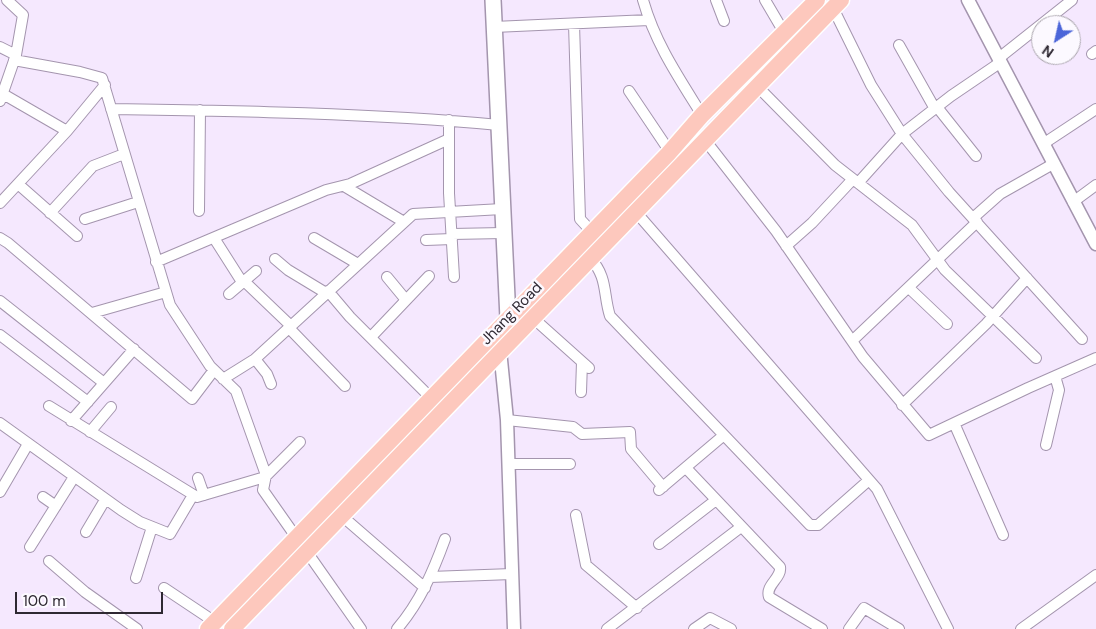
<!DOCTYPE html>
<style>
body{margin:0}
#map{position:relative;width:1096px;height:629px;overflow:hidden;background:#f5e8fe;font-family:"DM Sans",sans-serif}
canvas{display:block}
.north{position:absolute;left:1031px;top:15px;width:50px;height:50px;box-sizing:border-box;background:#fcf9ff;border:1px solid #aaa5ad;border-radius:50%;rotate:215deg;font-size:14px;font-weight:700;line-height:20px;text-align:center;color:#2e2832}
.north::after{content:'';display:block;margin:auto;width:18px;height:22px;background:#4b65d9;clip-path:polygon(50% 0,100% 100%,50% 72%,0 100%)}
.scale{position:absolute;left:15px;top:592px;width:148px;height:22px;box-sizing:border-box;border:2px solid #2e2832;border-top:0;padding-left:6px;font-size:15px;line-height:18px;white-space:nowrap;color:#2e2832;-webkit-text-stroke:4px #fcf9ff;paint-order:stroke}
</style>
<div id="map">
<canvas width="1096" height="629"></canvas>
<div class="north">N</div>
<div class="scale">100 m</div>
</div>
<script>
const ctx = document.querySelector('canvas').getContext('2d');
ctx.lineJoin = 'round';
function trace(path, color, width, dash) { ctx.strokeStyle = color; ctx.lineWidth = width; ctx.lineCap = dash ? 'butt' : 'round'; ctx.setLineDash(dash || []); ctx.stroke(path); }
function label(font, color, halo, rows, align = 'center') {
  ctx.font = font + ' "DM Sans",sans-serif'; ctx.lineWidth = 5; ctx.setLineDash([]); ctx.textBaseline = 'middle'; ctx.strokeStyle = halo; ctx.fillStyle = color; for (const [text, x, y, turn = 0] of rows) {
    ctx.save(); ctx.translate(x, y); ctx.rotate((+turn || 0) * Math.PI / 180); ctx.textAlign = isNaN(turn) ? turn : align; if (halo) ctx.strokeText(text, 0, 0); ctx.fillText(text, 0, 0); ctx.restore();
  }
}
const minor = new Path2D(`
 M643,0C655,43 679,78 702,115
 M716,0L724,21
 M765,0L785,34
 M833,8L871,85L902,134L949,192L1082,339
 M574,24L580,219L592,232
 M494,27L649,20
 M899,45L935,109
 M0,47L16,55
 M1092,54L1096,51
 M999,58L1072,0
 M14,60L80,72L102,78L170,305L210,366L236,391L266,475L263,490L296,537
 M757,86L835,165L912,225L945,270L1036,358
 M629,91L670,152
 M3,94L67,131
 M0,101L16,55L23,15L7,0
 M937,107L976,156
 M111,109C241,111 370,113 499,125
 M449,120V193L454,277
 M705,140L776,231L863,357L929,435L1028,388L1096,358
 M1043,144L1096,109
 M858,183L902,134L951,96L1001,62
 M18,184L77,236
 M344,186L404,222
 M1073,202L1096,185
 M0,203L67,131L105,85
 M199,211L200,110
 M635,211L877,489L948,629
 M50,213L93,166L124,154
 M973,218L1000,194L1053,164
 M85,219L138,202
 M452,234L503,233
 M0,238L8,243L192,399L214,370
 M214,238L242,282
 M314,238L358,264
 M426,240L452,239
 M786,246L812,223L853,179
 M590,258C608,277 603,294 610,316L810,525H818L869,480
 M275,259L288,270L326,293
 M156,262L326,190L350,184L449,139
 M387,277L406,300
 M244,281L291,326
 M909,288L947,324
 M328,291L350,317L431,398
 M229,294L256,271
 M0,301L104,383
 M92,313L166,292
 M532,317L589,368
 M289,328L345,386
 M0,335L88,402
 M371,337L429,276
 M852,341L977,222
 M255,359L267,374L271,384
 M223,379L255,359L413,214L502,209
 M581,392L582,362
 M902,405L986,324L1027,278
 M49,406L197,497L265,477L300,442
 M507,420L573,427L582,434L630,432L631,449L663,487
 M71,421L134,349
 M0,423L121,510L140,522L170,534L193,495
 M954,423L1003,535
 M90,432L111,407
 M1046,445L1059,390L1055,376
 M509,464H570
 M686,468L780,567C782,578 765,585 769,597L822,629
 M198,478L204,495
 M659,490L724,435
 M0,492L28,444
 M43,497L56,506
 M576,515L586,565L637,608
 M342,516L425,588
 M86,532L105,500
 M659,544L716,500
 M30,547L74,477
 M307,552L361,629
 M49,561L85,592L137,629
 M430,577L512,574
 M136,578L152,527
 M164,588L215,622
 M397,629C420,602 433,572 445,539
 M607,629L741,527
 M694,629L710,618L731,629
 M849,629L864,608L899,629
 M1021,629L1096,575`);
const tertiary = new Path2D(`
 M968,0L1096,244
 M500,350L507,420L514,629`);
const secondary = new Path2D(`
 M493,0L509,340`);
const primary = new Path2D(`
 M208,629L668,154L702,115L817,0
 M232,629L841,0`);
const streetNames = [
 ["Jhang Road",512,314,-46]
];
trace(minor, '#a495ae', 12);
trace(tertiary, '#a495ae', 15);
trace(secondary, '#a495ae', 18);
trace(primary, '#fff', 19);
trace(minor, '#fff', 10);
trace(tertiary, '#fff', 12);
trace(secondary, '#fff', 15);
trace(primary, '#fdc8bd', 16);
label('15px', '#2e2832', '#fcf9ff', streetNames);
</script>
